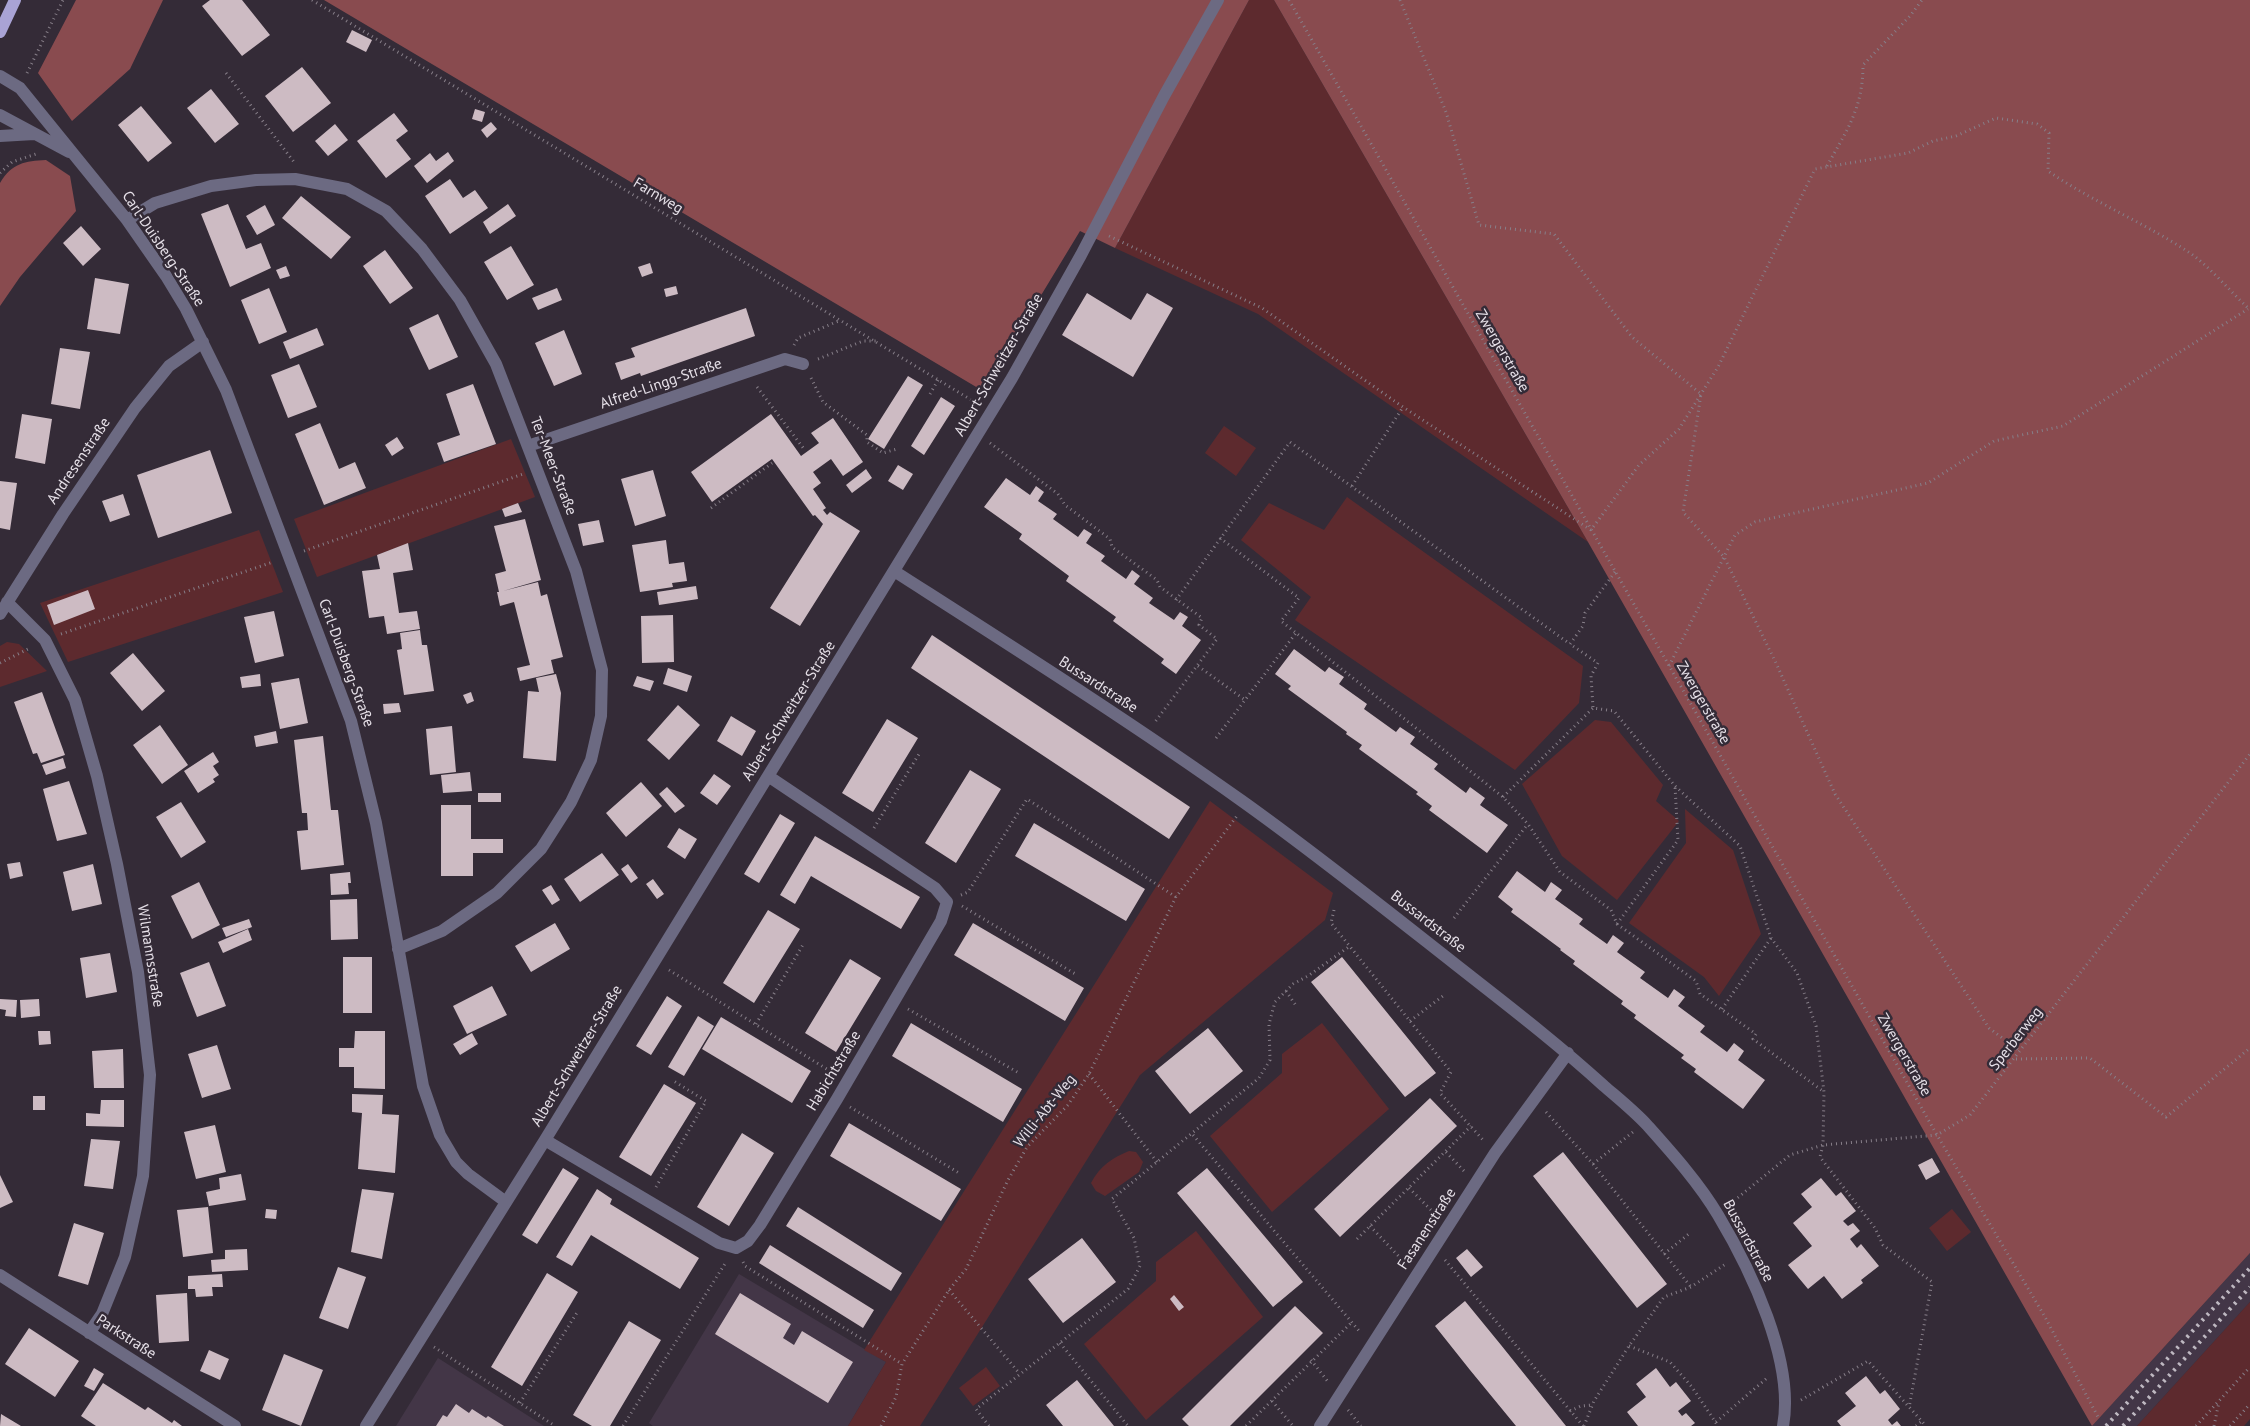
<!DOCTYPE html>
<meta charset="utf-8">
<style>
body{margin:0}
canvas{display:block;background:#342b37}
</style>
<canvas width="2250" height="1426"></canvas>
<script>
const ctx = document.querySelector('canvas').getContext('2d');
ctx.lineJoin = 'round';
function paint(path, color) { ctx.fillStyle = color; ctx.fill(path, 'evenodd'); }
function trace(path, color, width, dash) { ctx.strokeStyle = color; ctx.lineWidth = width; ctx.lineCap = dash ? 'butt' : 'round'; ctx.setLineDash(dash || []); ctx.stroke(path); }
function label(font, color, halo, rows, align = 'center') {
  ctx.font = font + ' "PT Sans",sans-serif'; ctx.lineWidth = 5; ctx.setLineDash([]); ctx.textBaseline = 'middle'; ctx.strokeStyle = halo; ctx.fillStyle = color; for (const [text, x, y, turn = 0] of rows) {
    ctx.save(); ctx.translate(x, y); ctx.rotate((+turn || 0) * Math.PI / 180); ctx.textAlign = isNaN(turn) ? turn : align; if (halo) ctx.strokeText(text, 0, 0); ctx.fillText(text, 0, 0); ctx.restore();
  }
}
const built = new Path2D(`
 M2250,1253V1302L2137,1426H2092Z
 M739,1274L886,1362L848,1426H653L649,1423Z
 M438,1358L544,1426H396Z`);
const green = new Path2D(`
 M1249,0H1274L1588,542L1258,314L1115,248Z
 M1224,426L1256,448L1236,476L1205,453Z
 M511,439L535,497L317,577L294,519Z
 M1347,497L1583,666L1579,703L1515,770L1295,620L1311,597L1241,540L1269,503L1324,530Z
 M259,530L283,592L68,662L40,603Z
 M7,642L19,644L47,671L0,687V646Z
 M1595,720L1611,722L1663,785L1656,801L1679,821L1617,900L1562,856L1522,784Z
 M1210,801L1333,893L1325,920L1140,1075L920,1426H848L886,1362L864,1350Z
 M1685,809L1733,850L1761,934L1719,996L1704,977L1629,923L1686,843Z
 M1322,1023L1389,1109L1272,1212L1210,1136L1282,1073V1054Z
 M1129,1151L1136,1152L1143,1162L1139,1172L1105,1196L1096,1191L1091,1183C1100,1166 1112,1158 1129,1151Z
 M1952,1209L1971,1232L1947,1251L1929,1228Z
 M1196,1231L1263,1317L1146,1420L1084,1344L1156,1281V1262Z
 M2250,1302V1419L2244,1426H2137Z
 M986,1367L1000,1386L973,1406L959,1388Z`);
const forest = new Path2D(`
 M76,0H163L130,69L72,121L38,73Z
 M324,0H1249L1115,248L1080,231L983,391Z
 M1274,0H2250V1253L2092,1426L1588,542Z
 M46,160L70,176L76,211L20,277L0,306V183C12,163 25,161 46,160Z`);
const building = new Path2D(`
 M210,0H242L270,35L242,56L202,6Z
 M352,30L372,40L366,52L346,42Z
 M302,67L331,103L293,132L265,96Z
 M211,89L239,124L215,143L187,108Z
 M141,106L172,143L148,162L118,125Z
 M475,109L485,112L482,122L472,119Z
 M394,113L408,131L396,140L411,159L386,178L357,141Z
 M491,122L497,129L487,138L481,130Z
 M335,124L348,140L328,156L315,141Z
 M448,152L454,161L427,183L414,166L430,153L436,161Z
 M450,179L463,198L475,190L488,208L450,234L425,196Z
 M301,196L351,237L331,259L282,218Z
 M228,204L246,249L261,243L271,268L230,287L201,214Z
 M508,204L516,216L490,234L483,222Z
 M265,205L275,225L257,235L246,216Z
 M81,226L101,249L83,266L63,243Z
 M511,246L534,285L507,300L484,262Z
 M385,250L413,288L390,304L363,266Z
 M650,263L653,273L642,277L638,267Z
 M286,266L290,276L280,279L276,270Z
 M95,278L129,284L120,334L87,329Z
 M676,286L678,294L666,297L664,289Z
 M269,288L287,332L259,344L241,300Z
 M557,288L562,300L538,310L532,298Z
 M1087,293L1131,320L1147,293L1173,308L1133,377L1062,335Z
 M746,308L755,336L641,376L640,373L621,380L615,363L635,357L631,348Z
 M438,314L458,357L429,370L409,328Z
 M317,328L324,345L290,359L283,342Z
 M564,330L582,374L554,386L535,343Z
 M60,348L90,352L80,409L51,404Z
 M299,364L317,407L288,418L271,375Z
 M908,376L923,385L884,449L868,439Z
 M473,384L496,444L444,462L437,443L460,435L446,394Z
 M941,397L955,406L924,455L911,446Z
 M22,414L52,419L45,464L15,458Z
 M771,414L801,456L819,443L811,433L833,418L863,462L843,476L831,459L813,472L821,483L813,489L826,508L823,510L827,515L830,512L860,531L800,626L770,608L823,524L815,515L813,516L772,459L712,502L691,472Z
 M320,423L339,469L355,462L366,488L324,505L295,434Z
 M397,437L404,448L392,456L385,445Z
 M210,450L232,513L158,538L137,475Z
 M898,465L913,474L903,490L888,481Z
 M866,469L872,478L852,493L846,485Z
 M653,470L666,516L635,526L621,479Z
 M1006,478L1030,495L1036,486L1044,492L1038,501L1057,514L1053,519L1078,537L1084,529L1092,534L1086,543L1105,556L1101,561L1126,579L1132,570L1140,576L1134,584L1153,598L1149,603L1174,620L1180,612L1188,617L1182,626L1201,640L1176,674L1161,663L1164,659L1113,621L1116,617L1066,581L1069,576L1019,539L1022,534L984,507Z
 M0,481L17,483L10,530L0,528Z
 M123,494L130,515L110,522L102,501Z
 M518,503L522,512L505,517L502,509Z
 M525,519L541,580L503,591L538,582L541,596L547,594L563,657L551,660L554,673L520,681L517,668L530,665L514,602L500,606L497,592H499L495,574L506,571L494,526Z
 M599,520L604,542L583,546L578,524Z
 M666,540L669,564L684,562L687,581L672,583L673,587L640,592L632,545Z
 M408,543L413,570L393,573L399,613L417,611L420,629L387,634L384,616L369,618L362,571L380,569L377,555Z
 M696,586L698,599L659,605L657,592Z
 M88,590L95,609L54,625L47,605Z
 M274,611L284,656L255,663L244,617Z
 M673,615L674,662L642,663L641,616Z
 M420,630L422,645H427L434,691L404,695L397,650L402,649L400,633Z
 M932,635L1190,807L1169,839L911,668Z
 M1294,649L1325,672L1329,667L1344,677L1339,684L1367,704L1364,709L1396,732L1400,727L1415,737L1410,744L1438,764L1434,769L1466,793L1470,787L1485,798L1480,805L1508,825L1487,853L1429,810L1432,806L1416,794L1418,792L1359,749L1362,745L1346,734L1347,732L1288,689L1291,686L1275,674Z
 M133,653L165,691L142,711L110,673Z
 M668,668L692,676L687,692L663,684Z
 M260,674L261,686L242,688L240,677Z
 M556,674L561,693L556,761L523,758L528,691L539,692L536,678Z
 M637,676L654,681L650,691L633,686Z
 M299,678L308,723L280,729L271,683Z
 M42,692L65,755L41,763L37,753L33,754L14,702Z
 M471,692L474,701L467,704L463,695Z
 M399,703L401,712L384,714L383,704Z
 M678,705L700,725L669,760L647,740Z
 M731,716L756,731L742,756L717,741Z
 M887,719L918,738L873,812L842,793Z
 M160,725L188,765L162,784L133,745Z
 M452,726L456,772L430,775L426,729Z
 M276,731L278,743L256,747L254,736Z
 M323,736L331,810H338L344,865L301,870L297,831L308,830L307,813H302L294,740Z
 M213,752L219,762L213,766L219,775L213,779L215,782L198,793L184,771Z
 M63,758L66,768L46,775L42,765Z
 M970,770L1001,789L956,863L925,843Z
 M470,772L472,791L443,793L441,775Z
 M714,774L731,786L717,805L700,793Z
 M69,781L87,834L57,841L43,789Z
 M641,782L662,806L626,837L606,813Z
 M667,787L685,806L675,813L659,794Z
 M478,793H501V802H478Z
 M181,802L206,842L181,858L156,817Z
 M441,805H471V839H503V853H473V876H441Z
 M780,814L795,823L759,883L744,874Z
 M1034,823L1145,889L1126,921L1015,856Z
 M679,828L697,839L685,859L667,847Z
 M815,836L920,897L901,929L811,876L795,904L780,895Z
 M602,853L619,875L580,902L564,879Z
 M20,862L23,876L10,879L7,864Z
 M93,864L102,904L72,911L63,872Z
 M628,864L638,878L631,883L621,869Z
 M1517,871L1545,892L1551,882L1562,890L1555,899L1583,919L1579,924L1607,944L1613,935L1624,943L1617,952L1645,972L1640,978L1668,998L1674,989L1685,997L1678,1006L1705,1026L1700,1032L1727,1052L1734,1043L1744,1051L1738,1060L1765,1080L1743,1109L1694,1072L1696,1069L1681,1058L1684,1055L1634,1018L1636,1015L1621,1004L1623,1001L1573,964L1575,961L1560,950L1561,949L1511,912L1513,909L1498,897Z
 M350,872L351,883H348L349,894L331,895L330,874Z
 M653,879L664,894L657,899L646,884Z
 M199,882L220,925L192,939L171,896Z
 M551,885L560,900L552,905L542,890Z
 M357,899L358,939L331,940L330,900Z
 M768,910L800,929L754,1003L723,983Z
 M249,919L252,927L226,937L222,928Z
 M555,923L570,949L531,972L515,946Z
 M973,923L1084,988L1065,1021L954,955Z
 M248,929L252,940L223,953L218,942Z
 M110,953L117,992L86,998L80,958Z
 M343,957H372V1013H343Z
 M1342,957L1436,1073L1405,1097L1311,982Z
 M850,959L881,978L836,1052L805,1033Z
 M209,962L226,1006L197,1017L180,973Z
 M492,986L507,1015L467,1034L453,1006Z
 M667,996L682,1006L651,1055L636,1046Z
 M0,999L17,1000L16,1017L5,1016L6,1010L0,1009Z
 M39,999L40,1016L21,1018L20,1000Z
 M698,1016L714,1026L684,1076L668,1067Z
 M721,1017L811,1071L792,1103L702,1049Z
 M911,1023L1022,1089L1003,1122L892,1056Z
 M1208,1028L1243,1071L1190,1114L1155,1071Z
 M38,1031H50L51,1044L39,1045Z
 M355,1031H385V1089L354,1088V1067H339V1048H354Z
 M472,1033L478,1044L460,1055L453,1044Z
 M217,1045L231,1089L202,1098L188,1054Z
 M123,1049L124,1088H94L92,1051Z
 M664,1084L696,1103L651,1176L619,1157Z
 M352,1094L383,1095L382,1114L399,1115L395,1173L358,1169L362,1113L352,1112Z
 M33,1096H45V1110H33Z
 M1430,1098L1457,1126L1340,1237L1314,1209Z
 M101,1100H124V1127L86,1126V1113L100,1114Z
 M849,1123L961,1189L941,1221L830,1156Z
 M215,1125L226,1172L196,1179L184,1132Z
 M742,1133L774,1153L729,1226L697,1207Z
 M91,1139L120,1141L113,1189L84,1186Z
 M1563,1152L1667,1284L1637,1308L1533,1176Z
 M1932,1158L1940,1172L1926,1180L1918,1165Z
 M563,1168L579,1178L537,1244L522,1235Z
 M1207,1168L1303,1282L1273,1307L1177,1193Z
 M241,1174L246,1200L209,1206L206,1192L220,1189L219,1178Z
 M0,1175L13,1202L0,1208Z
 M1821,1178L1836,1196L1841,1192L1856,1211L1843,1221L1848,1226L1853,1223L1860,1231L1850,1239L1857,1248L1861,1244L1879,1266L1861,1280L1863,1283L1842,1299L1824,1276L1808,1289L1788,1265L1812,1246L1793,1223L1812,1207L1801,1194Z
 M362,1189L394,1193L382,1259L351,1252Z
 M597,1189L612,1199L610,1204L699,1258L680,1289L591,1235L572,1266L556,1257Z
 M208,1207L213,1253L183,1257L177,1210Z
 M798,1207L902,1273L891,1291L786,1226Z
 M266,1209L277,1210L276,1219L265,1218Z
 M74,1223L104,1233L88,1285L58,1276Z
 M1082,1238L1116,1282L1063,1323L1028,1279Z
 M770,1245L874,1310L863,1328L759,1263Z
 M247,1249L248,1270L212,1272L211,1260L225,1259V1250Z
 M1467,1249L1483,1267L1471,1277L1456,1258Z
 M338,1267L366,1277L348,1329L319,1318Z
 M547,1273L578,1292L522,1386L491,1367Z
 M222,1274L223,1287H212L213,1296L196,1297L195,1289H188V1276Z
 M187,1293L189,1341L159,1343L156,1295Z
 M740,1293L791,1324L783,1338L794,1345L802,1331L853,1362L828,1403L715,1334Z
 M1174,1295L1184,1307L1179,1311L1170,1299Z
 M1465,1301L1501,1345L1566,1426H1516L1470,1370L1435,1326Z
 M1295,1306L1323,1333L1230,1426H1189L1182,1419Z
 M629,1321L661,1340L610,1426H592L573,1415Z
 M29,1328L79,1361L55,1397L5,1364Z
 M209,1350L229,1359L220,1380L200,1371Z
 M284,1354L323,1370L301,1426L262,1410Z
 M94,1368L104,1374L94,1391L84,1386Z
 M1656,1368L1670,1387L1676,1382L1691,1401L1678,1411L1682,1416L1686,1413L1695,1423L1691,1426H1638L1627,1412L1646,1397L1636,1384Z
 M1866,1376L1880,1394L1885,1390L1900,1409L1888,1420L1892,1425L1897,1421L1901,1426H1841L1837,1421L1856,1406L1845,1393Z
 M1077,1380L1114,1426H1063L1046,1405Z
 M103,1383L145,1410L148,1407L172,1423L174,1420L182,1426H96L81,1416Z
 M456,1404L469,1413L472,1409L486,1418L488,1416L504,1426H436L443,1415L447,1417Z
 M1,1414L21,1426H0Z`);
const path = new Path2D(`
 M312,0L978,404
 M1289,0L1937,1135L2045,1317L2098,1417
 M1400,0L1446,112L1479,225L1554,234L1632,337L1701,394L1683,512L1724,557L1776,663L1835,794L1989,1028L2020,1051
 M27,73L63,0
 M226,73L294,162
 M1827,166C1847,130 1863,108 1863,65L1910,16L1922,0
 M0,173L12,162L36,154
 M1109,236L1262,308L1403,407L1591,530L1639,465L1679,429L1718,367L1815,169L1908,153L1933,141L1956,136L1996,118L2037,124L2049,133L2048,171C2093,202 2145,223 2190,253C2210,267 2230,291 2248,308
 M794,345L798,338L841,320
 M818,359L863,341H876
 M811,378L823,402L867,435V442L883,453L897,449
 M757,387L804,449
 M930,394L938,380
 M990,443L1058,494L1065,505L1110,539L1112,547L1157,580L1160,587L1202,618L1199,625L1217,639L1155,722
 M1352,486L1403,407
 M711,508L772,463
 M1220,538L1299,598L1281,621L1503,797L1528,824L1560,872L1611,910L1617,924L1696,981L1700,994L1756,1034L1753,1039L1824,1092
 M304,551L523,474
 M1615,572L1585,613L1583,626L1570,644L1598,663L1591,676L1593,708L1614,711L1675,786L1740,846L1771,938L1797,973L1816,1026L1824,1092L1823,1145L1820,1157L1875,1228L1883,1245L1932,1282L1909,1408
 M1176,600L1290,442L1570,644
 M61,634L273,562
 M0,663L30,648
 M1198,666L1245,700
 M1669,666L1735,535L1755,522L1928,483L1994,441L2063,426L2248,309
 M1216,738L1296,633
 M1503,797L1593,708
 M874,828L919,754
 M961,895L968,892L1027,799L1176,897
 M962,906L1077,975
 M1334,910L1331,923L1451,1072L1440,1093L1485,1142
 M1454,918L1528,824
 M1617,924L1678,840L1675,786
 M669,970L833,1073
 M1286,991L1297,1007
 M908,1009L1019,1073
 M1722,1009L1771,938
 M1410,1021L1443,996
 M756,1024L804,943
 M2016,1059L2090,1058L2166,1117L2250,1048
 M1089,1074L1157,1162
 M850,1107L959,1173
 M1546,1112L1593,1164L1691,1287
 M1193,1135L1360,1332
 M1446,1152L1464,1171
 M1593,1164L1633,1132
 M656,1187L706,1101L672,1080
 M1409,1188L1437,1216
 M1730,1204L1790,1155L1823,1145L1937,1135L1970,1115L2250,754
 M1370,1226L1406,1264
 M1357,1239L1471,1126
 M1664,1254L1690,1233
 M1445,1260L1583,1426
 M743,1262L745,1266L902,1364
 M949,1290L1020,1374
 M1060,1343L1128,1426
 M1629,1346L1670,1362L1692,1387L1718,1426
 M434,1347L555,1426
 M1311,1360L1329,1383
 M1801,1400L1868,1361L1926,1426
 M1272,1401L1293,1426
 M520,1403L578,1311
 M1348,1410L1361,1426
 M1570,1411L1581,1406L1593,1405
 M1716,1422L1767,1378
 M623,1426L726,1262
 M881,1426L896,1397L902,1364L949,1290L966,1269L1008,1180L1027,1147L1068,1105L1089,1074L1176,897L1237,816
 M989,1426L976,1409L1128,1289L1140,1266L1134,1238L1112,1199L1259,1078L1270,1060L1269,1024L1275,1002L1293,984L1308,976L1350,946
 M1246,1426L1352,1322
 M1584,1426L1594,1401L1629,1346L1664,1297L1691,1287L1727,1263
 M1916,1426L1922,1421
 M2196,1426L2250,1367
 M2214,1426L2219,1402
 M2230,1426L2250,1404`);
const minor = new Path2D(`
 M0,76L20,88L127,220L166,276L186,309L226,390L351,721L376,823L423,1086L440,1135L456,1162L468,1174L506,1202
 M0,115L69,152
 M0,136L34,134
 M127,220L155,203L211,186L256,180L295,179L347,189L386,211L422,249L460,300L496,364L576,571L602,670L601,716L591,760L571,802L541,849L497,893L442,931L398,949
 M528,446L785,359L803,364
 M894,571C1011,646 1128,720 1242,801C1315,853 1385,909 1455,964C1506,1004 1557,1043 1604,1086C1619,1099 1634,1111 1647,1125C1672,1153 1699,1183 1718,1215C1751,1270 1795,1362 1783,1426
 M7,602L45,640L75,700L97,776L117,864L138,972L150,1075L143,1176L125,1257L102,1314L89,1333
 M0,614L63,514L135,408L169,366L203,342
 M545,1140L719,1243L736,1248L748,1241L760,1225L837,1099L941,921L947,902L935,888L768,776
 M0,1275L235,1426
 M366,1426L545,1140L1012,378L1081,255L1164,96L1218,0
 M1320,1426L1495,1153L1568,1053`);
const major = new Path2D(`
 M0,32L15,0`);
const rail = new Path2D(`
 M2106,1426L2250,1268
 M2123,1426L2250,1287`);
const streetNames = [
 ["Farnweg",658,196,31],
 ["Carl-Duisberg-Straße",163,249,56],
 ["Zwergerstraße",1502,351,60],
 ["Albert-Schweitzer-Straße",999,365,-60],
 ["Alfred-Lingg-Straße",661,384,-19],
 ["Andresenstraße",79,461,-56],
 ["Ter-Meer-Straße",553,466,69],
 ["Carl-Duisberg-Straße",346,663,70],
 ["Bussardstraße",1098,685,33],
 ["Zwergerstraße",1703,703,60],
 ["Albert-Schweitzer-Straße",789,711,-58],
 ["Bussardstraße",1428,922,38],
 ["Wilmannsstraße",150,956,81],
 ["Sperberweg",2016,1039,-52],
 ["Zwergerstraße",1904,1055,60],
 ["Albert-Schweitzer-Straße",577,1056,-59],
 ["Habichtstraße",834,1071,-59],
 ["Willi-Abt-Weg",1045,1111,-51],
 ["Fasanenstraße",1427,1229,-57],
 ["Bussardstraße",1748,1241,62],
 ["Parkstraße",126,1337,33]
];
paint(built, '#433647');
paint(green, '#5d2a2e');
paint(forest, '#894b4f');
paint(building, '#cdbbc3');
trace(path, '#877f89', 3, [1, 4]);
trace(minor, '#6c6a82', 12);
trace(major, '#a9a3d5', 12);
trace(rail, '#beb8c1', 4, [2.5, 5]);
label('15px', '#e6e0e8', '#342b37', streetNames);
</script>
